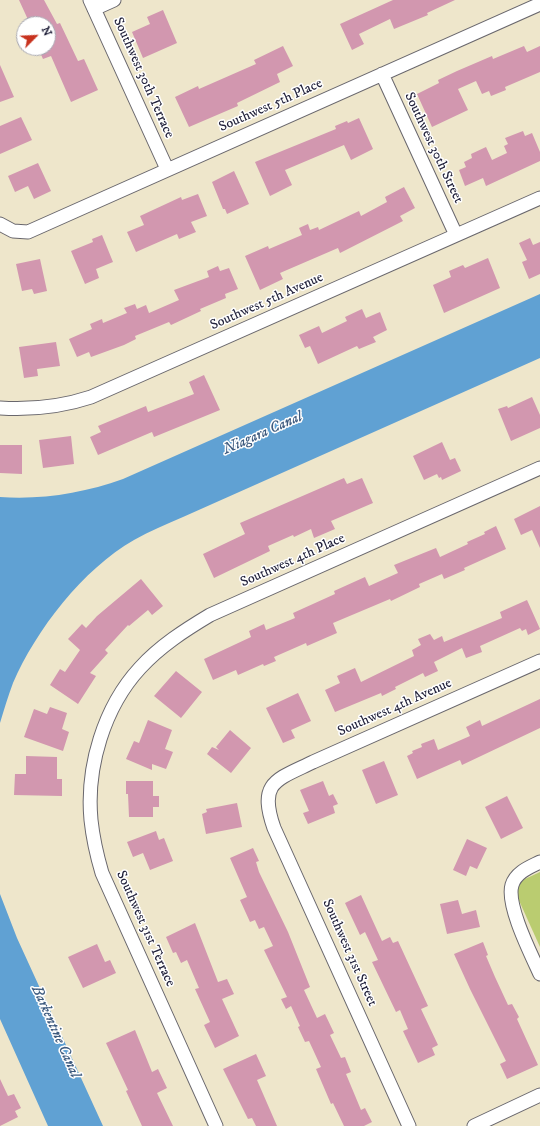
<!DOCTYPE html>
<style>
body{margin:0}
#map{position:relative;width:540px;height:1126px;overflow:hidden;background:#eee6cb;font-family:"IM FELL DW Pica",serif}
canvas{display:block}
.north{position:absolute;left:16px;top:16px;width:40px;height:40px;box-sizing:border-box;background:#fff;border:1px solid #a7a7b1;border-radius:50%;rotate:66deg;font-size:11px;font-weight:700;line-height:16px;text-align:center;color:#22223b}
.north::after{content:'';display:block;margin:auto;width:14px;height:18px;background:#c8321e;clip-path:polygon(50% 0,100% 100%,50% 72%,0 100%)}
</style>
<div id="map">
<canvas width="540" height="1126"></canvas>
<div class="north">N</div>
</div>
<script>
const ctx = document.querySelector('canvas').getContext('2d');
ctx.lineJoin = 'round';
function paint(path, color) { ctx.fillStyle = color; ctx.fill(path, 'evenodd'); }
function trace(path, color, width, dash) { ctx.strokeStyle = color; ctx.lineWidth = width; ctx.lineCap = dash ? 'butt' : 'round'; ctx.setLineDash(dash || []); ctx.stroke(path); }
function label(font, color, halo, rows, align = 'center') {
  ctx.font = font + ' "IM FELL DW Pica",serif'; ctx.lineWidth = 3; ctx.setLineDash([]); ctx.textBaseline = 'middle'; ctx.strokeStyle = halo; ctx.fillStyle = color; for (const [text, x, y, turn = 0] of rows) {
    ctx.save(); ctx.translate(x, y); ctx.rotate((+turn || 0) * Math.PI / 180); ctx.textAlign = isNaN(turn) ? turn : align; if (halo) ctx.strokeText(text, 0, 0); ctx.fillText(text, 0, 0); ctx.restore();
  }
}
const green = new Path2D(`
 M540,872V947L512,885Z`);
const water = new Path2D(`
 M540,294V358L183,517C167,524 150,531 134,540C83,569 36,630 13,683C8,696 4,710 0,723V497C42,500 84,493 123,479Z
 M0,894L17,938L103,1126H48L0,1019Z`);
const building = new Path2D(`
 M19,0H44L57,24L60,23L78,61L84,59L98,90L71,102L51,56L43,59L38,48H48V24H30Z
 M393,0H455L427,13L428,15L394,29L390,19L359,34L364,44L352,50L340,24Z
 M163,10L177,43L143,58L132,32L150,24L147,17Z
 M283,46L293,66L277,74L280,82L237,103L238,106L189,127L175,97L198,86L199,89L256,64L254,60Z
 M524,46L527,52L540,46V72L505,87L506,90L491,96L489,91L482,94L476,81L458,89L468,110L432,127L417,94L439,83L438,80L457,71L492,56L493,59Z
 M0,65L14,97L0,102Z
 M21,117L32,140L0,154V126Z
 M359,118L373,149L351,160L344,145L285,170L292,185L270,196L255,162L336,129L335,126L347,121L348,123Z
 M523,131L525,136L532,133L540,152V161L486,186L483,178L465,186L459,170L466,167L464,162L472,158L471,154L486,147L492,160L507,153L504,146L508,144L505,138Z
 M38,163L51,191L34,199L28,186L15,192L8,176Z
 M234,171L249,204L227,214L225,209H223L212,182Z
 M404,187L415,208L400,216L403,221L340,253L338,248L280,273L283,279L260,290L245,256L268,246L269,249L302,235L299,228L308,224L310,230L318,227L319,230L359,211L361,216L387,202L385,197Z
 M198,194L207,216L191,222L196,232L179,239L177,234L136,252L127,232L144,225L140,216L181,197L182,200Z
 M102,235L113,262L96,269L99,278L85,284L71,251L93,242L92,239Z
 M530,238L533,245L540,242V274L529,279L522,262L527,260L519,243Z
 M488,258L500,288L444,313L433,285L451,277L449,271L463,265L465,268Z
 M40,259L47,291L34,294L32,289L22,291L16,264Z
 M218,266L220,271L229,268L238,289L225,294L226,298L200,309L201,311L171,325L169,322L135,336L136,339L124,345L91,357L89,352L77,357L69,339L92,329L90,324L102,319L103,323L127,313L124,308L135,304L137,309L146,305L149,313L179,300L174,290L209,277L207,271Z
 M362,309L366,318L380,312L387,330L373,337L376,342L359,349L357,346L318,364L310,346L305,348L299,335L319,326L322,333L347,321L345,317Z
 M56,342L60,366L37,369L38,376L24,378L19,347Z
 M204,375L220,410L154,437L152,432L98,455L90,437L101,432L98,426L146,406L148,412L194,394L189,382Z
 M532,397L540,415V428L511,441L498,409L507,406L508,408Z
 M71,436L74,464L43,468L39,440Z
 M442,442L450,460L455,458L461,471L442,480L441,477L439,478L437,474L424,480L413,456Z
 M0,445H22V474L0,473Z
 M344,478L347,484L362,478L373,503L331,521L335,529L314,538L311,529L294,537L293,535L268,546L270,551L214,578L203,554L245,534L240,523Z
 M540,506V548L532,530L521,535L514,519Z
 M496,526L506,549L464,568L465,570L444,579L442,574L419,584L420,587L391,601L390,599L333,623L337,633L307,646L306,643L274,657L276,661L264,666L263,664L238,675L236,670L213,680L204,659L251,637L249,631L264,624L266,630L295,618L293,613L335,594L334,591L365,577L369,586L398,573L394,565L436,548L440,557L468,544L467,542L485,534L484,532Z
 M141,579L163,606L152,615L148,610L129,626L128,625L105,650L108,653L90,673L96,676L78,704L50,685L60,669L65,672L80,650L68,639L82,624L86,628L97,616Z
 M527,600L540,629L528,635L526,629L522,631L520,628L480,646L482,652L466,658L462,648L434,662L438,671L425,677L423,673L395,687L396,689L382,696L381,693L335,712L325,690L340,683L337,676L355,668L361,682L414,656L412,650L421,645L418,639L430,634L434,640L442,636L444,642L502,618L500,612Z
 M176,671L202,692L181,718L154,696Z
 M298,693L311,721L291,730L295,738L283,743L266,708Z
 M540,699V728L462,765L460,760L417,779L407,756L413,753L412,751L422,747L421,744L434,739L438,750L470,736L466,727L480,720L482,726Z
 M50,707L67,713L62,729L69,732L63,751L24,737L34,709L47,714Z
 M148,720L172,730L165,749L173,752L166,769L152,764V770L126,759L134,741L139,743Z
 M230,730L251,748L231,773L207,754L212,747L219,750L216,747Z
 M26,756L57,757V779H62V796L14,795L15,774H26Z
 M384,761L398,795L376,804L362,770Z
 M126,781H153V796H159V807H153V817H129L128,794H126Z
 M323,781L329,796L333,794L338,804L333,806L335,813L308,824L303,813L309,811L300,790Z
 M507,796L523,828L501,839L485,807Z
 M237,803L242,827L206,834L202,814L207,812L206,809Z
 M156,831L159,840L164,838L173,861L150,870L143,853L133,857L127,842Z
 M467,839L487,848L477,869L470,866L466,876L453,870Z
 M253,848L259,861L256,862L259,872L288,932L310,987L304,990L317,1018L325,1014L334,1033L330,1035L341,1058L345,1057L351,1072L346,1074L361,1110L365,1108L372,1122L364,1126H344L333,1103L331,1104L316,1069L321,1067L309,1041L305,1042L298,1027L300,1026L291,1006L286,1009L281,999L287,997L264,950L273,946L264,927L259,929L255,920L250,922L240,900L247,897L230,858Z
 M361,895L382,941L390,937L393,943L398,941L428,1006L421,1009L438,1045L432,1048L435,1055L418,1063L403,1031L408,1029L400,1010L396,1012L372,962L378,960L365,932L360,935L345,903Z
 M458,900L462,914L476,910L480,927L447,934L440,904Z
 M195,923L218,982L227,979L234,994L222,999L239,1036L215,1048L204,1025L210,1022L195,989L199,988L187,960L181,963L176,952L173,953L166,937Z
 M483,942L488,955L486,956L495,977L508,1005L512,1004L519,1017L517,1019L538,1065L507,1079L500,1064L506,1061L470,989L454,954Z
 M97,944L105,962L110,960L116,973L83,988L68,957Z
 M135,1030L152,1072L158,1069L167,1088L157,1093L173,1126H142L126,1091L128,1090L106,1043Z
 M256,1054L266,1076L257,1080L277,1126H256L252,1118L248,1119L223,1069Z
 M0,1079L8,1096L14,1094L21,1108L15,1111L18,1117L0,1126Z`);
const street = new Path2D(`
 M90,0L167,169
 M94,9L114,0
 M382,74L456,235
 M0,224L13,231L28,232L540,4
 M0,408C32,410 61,407 91,397L540,198
 M540,862C530,867 516,872 512,885C506,905 531,954 540,974
 M216,1126L102,873C97,856 93,839 91,820C86,767 104,707 140,668C160,646 185,630 210,615L540,468
 M409,1126L274,828C258,782 276,780 313,762L540,661
 M474,1126L540,1095`);
const streetNames = [
 ["Southwest 30th Terrace",143,78,66],
 ["Southwest 5th Place",271,106,-24],
 ["Southwest 30th Street",433,148,65],
 ["Southwest 5th Avenue",267,302,-24],
 ["Southwest 4th Place",293,561,-24],
 ["Southwest 4th Avenue",395,708,-24],
 ["Southwest 31st Terrace",145,929,66],
 ["Southwest 31st Street",349,953,66]
];
const waterNames = [
 ["Niagara Canal",263,434,-24],
 ["Barkentine Canal",55,1032,66]
];
paint(green, '#bacc70');
paint(water, '#60a1d3');
paint(building, '#d297af');
trace(street, '#69676d', 15);
trace(street, '#fff', 13);
label('14px', '#22223b', '#fff', streetNames);
label('italic 15px', '#3e5b7f', '#fff', waterNames);
</script>
